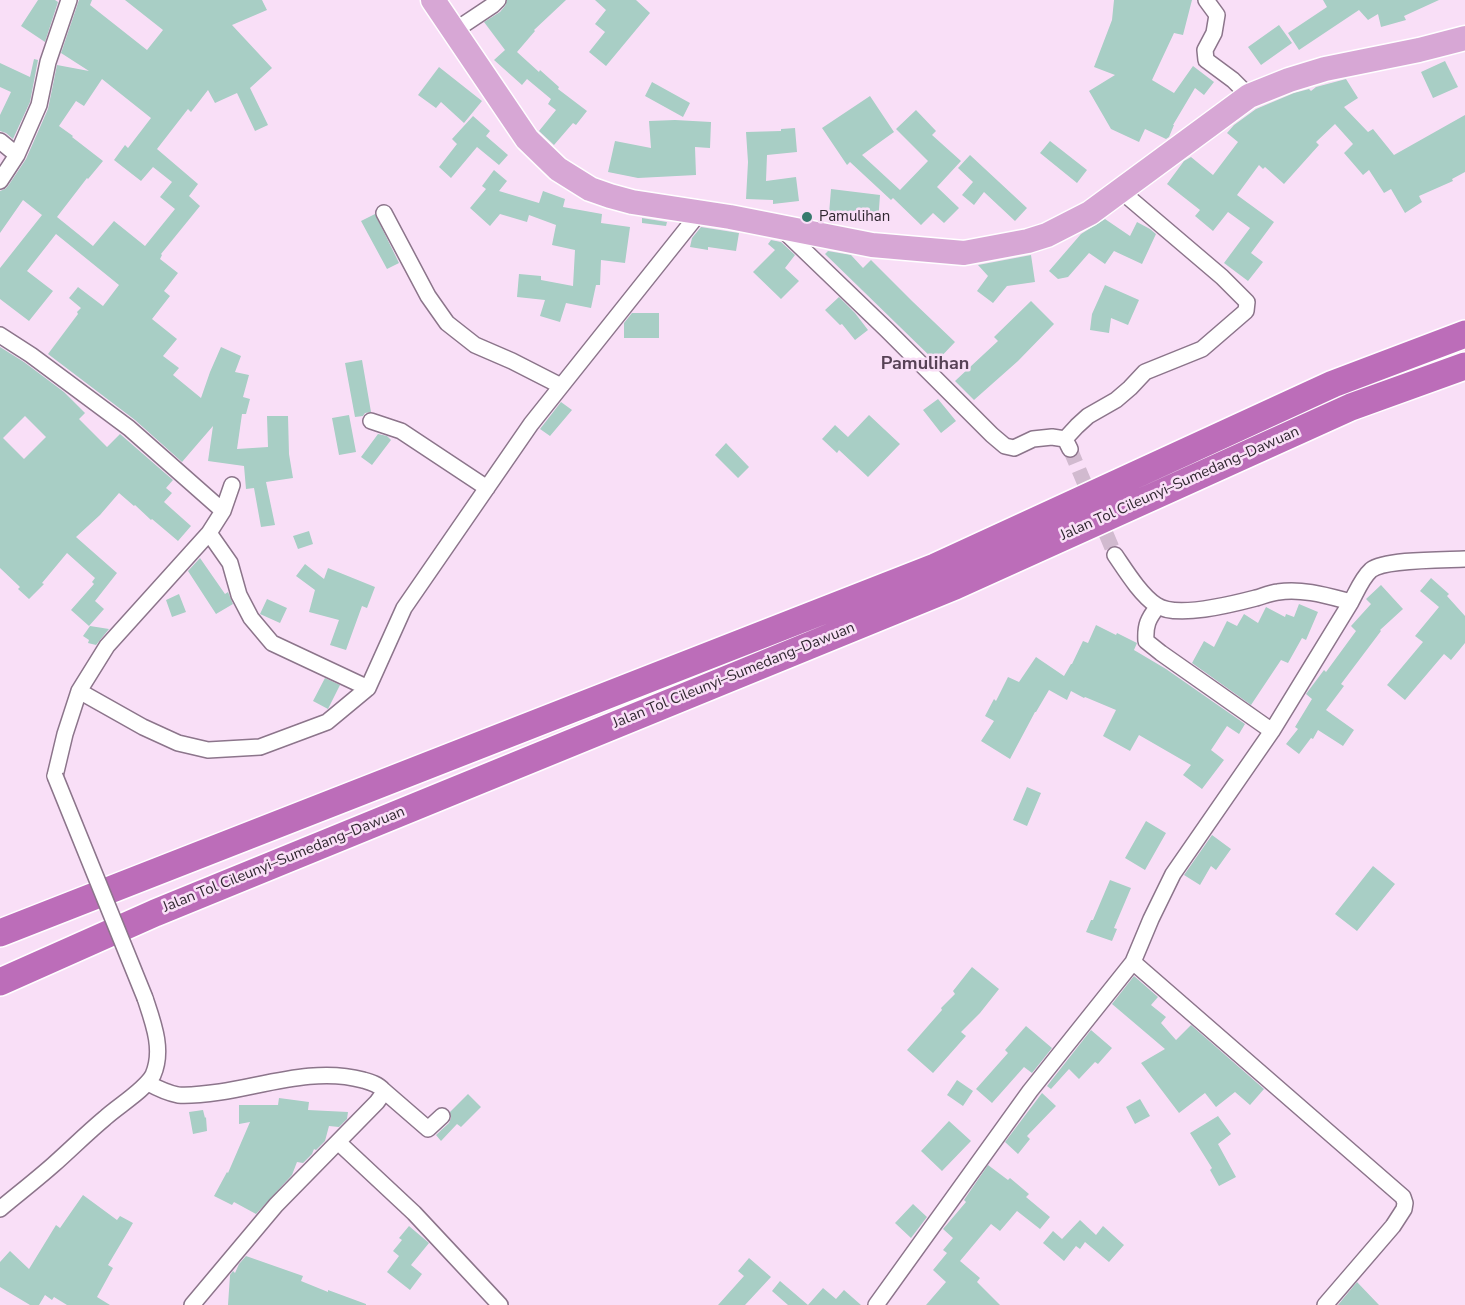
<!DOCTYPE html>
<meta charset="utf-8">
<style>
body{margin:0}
canvas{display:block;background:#f9dff7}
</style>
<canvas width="1465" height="1305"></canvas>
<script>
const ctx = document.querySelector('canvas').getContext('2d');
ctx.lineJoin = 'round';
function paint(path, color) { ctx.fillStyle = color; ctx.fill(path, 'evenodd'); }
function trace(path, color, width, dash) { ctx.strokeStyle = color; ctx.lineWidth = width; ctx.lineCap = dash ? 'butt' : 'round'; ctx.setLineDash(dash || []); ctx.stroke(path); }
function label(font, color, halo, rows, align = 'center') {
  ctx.font = font + ' "Nunito Sans",sans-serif'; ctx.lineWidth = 5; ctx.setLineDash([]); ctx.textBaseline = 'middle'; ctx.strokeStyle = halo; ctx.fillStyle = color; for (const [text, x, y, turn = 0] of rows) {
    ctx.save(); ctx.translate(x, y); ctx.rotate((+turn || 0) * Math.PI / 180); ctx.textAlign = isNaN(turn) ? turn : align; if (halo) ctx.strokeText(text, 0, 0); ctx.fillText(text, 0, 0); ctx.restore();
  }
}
const building = new Path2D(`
 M38,0H55L58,2L45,42L21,26Z
 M79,0H92L90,5L147,50L163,30L125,0H262L267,10L232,25L272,68L250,88L268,125L255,131L237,93L215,103L208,90L191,112L188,109L157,149L198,184L189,196L200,206L161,254L162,255L160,259L178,273L164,291L170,296L152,319L177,339L163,356L179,368L173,375L201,398L210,372L221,347L241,356L235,372L249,375L243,397L250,399L246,414H242L237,449L268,447L267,416H288L289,454L293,478L266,482L275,525L261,527L254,488L246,489L244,466L208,461L213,426L182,462L135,420L48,354L78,314L77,312L81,308L69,298L78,287L103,306L119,285L56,234L27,271L53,291L29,321L0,299V268L42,215L23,200L0,233V191L5,189L8,186L26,159L48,109L57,65L89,71L61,53ZM102,79L151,118L128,148L125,145L114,160L141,181L153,167L172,182L160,197L175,209L145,246L114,221L93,246L57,217L87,178L88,179L103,161L72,137L73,136L59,126L76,101L84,106Z
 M507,0H566L534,30L535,31L517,52L539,72L540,70L559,87L558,89L587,111L576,125L573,123L554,145L539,131L556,110L548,104L551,99L527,79L522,85L494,60L505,50L484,22L500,12L505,6Z
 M595,0H636L650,13L606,66L589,52L605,32L595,24L606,10Z
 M1114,0H1192L1183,35L1174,33L1152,80L1174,93L1193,66L1214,82L1204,95L1195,88L1173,125H1174L1169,137L1166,139L1145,129L1139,142L1111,129L1089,91L1115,75L1094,67L1112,20Z
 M1323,0H1439L1404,16L1406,20L1381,27L1378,14L1368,20L1359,10L1299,50L1288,33L1327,7Z
 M1279,25L1292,43L1261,65L1248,47Z
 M34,59L38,60L30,102L13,139L6,133L0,131V115L11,92L0,87V63L30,77Z
 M1445,61L1458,87L1433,98L1421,72Z
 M439,67L482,101L464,123L441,102L436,108L418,95Z
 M1346,79L1358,98L1344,107L1368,132L1373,129L1394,155L1465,115V172L1452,179L1453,181L1419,196L1422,202L1405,213L1391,189L1384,193L1369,170L1363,175L1344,153L1353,144L1335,124L1316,142L1319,145L1284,184L1265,167L1263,169L1259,165L1237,195L1274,222L1251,253L1263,262L1248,281L1224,263L1250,228L1228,212L1213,231L1195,216L1200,210L1167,184L1184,161L1191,157L1213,175L1238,142L1227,133L1234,125L1256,109L1294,93L1309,89L1311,91L1316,87Z
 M652,82L690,103L683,117L645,96Z
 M870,96L894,132L862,155L900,190L928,161L896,129L916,110L936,131L932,135L961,161L937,187L959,208L944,223L933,213L921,225L893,198L891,200L850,162L847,165L822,128Z
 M473,116L490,131L486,136L508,155L499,165L477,147L451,178L439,167L457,144L452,139Z
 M675,120L711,122L710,148L695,147L696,175L638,178L608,172L615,141L651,148L649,121Z
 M795,128L797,152L767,155L766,181L796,177L799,201L773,204V200L746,199L748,162L746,132L781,131V129Z
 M1050,141L1087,170L1077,183L1040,153Z
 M970,155L1027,208L1015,221L984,192L974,205L962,195L973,182L958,168Z
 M494,170L507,181L499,191L539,203L543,191L565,199L563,207L602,214L601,223L630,227L625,263L601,260L600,285H596L591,308L566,303L560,322L540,316L545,300L517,297L519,274L541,276V280L573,286L575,250L552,245L556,225L529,215L527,222L500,214L490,226L470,208L486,189L482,186Z
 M831,189L880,195L878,223L857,222L861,217L829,214Z
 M375,214L399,263L387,269L361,221Z
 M642,218L667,222L666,226L642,223Z
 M1105,219L1130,236L1137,222L1150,229L1156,234L1142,264L1114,251L1105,264L1089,253L1068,277L1058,279L1049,271L1081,234Z
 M701,227L739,233L736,251L708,247V250L690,247L692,238Z
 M771,240L781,242L795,255L785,268L799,281L781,299L753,272L775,250L768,244Z
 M828,251L851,255L863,268L871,260L912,301L955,342L936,362L825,254Z
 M1031,255L1035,282L1007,286L993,303L977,291L988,276L978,265Z
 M1105,285L1139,300L1128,325L1111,318L1109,333L1090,330L1092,314Z
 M839,297L855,313L868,330L855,340L842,324L840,325L825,310Z
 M1031,301L1054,324L1018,361L974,400L955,381L998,341L994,337Z
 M632,313H659V338H624V323Z
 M0,347L24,362L64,392L85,413L79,419L107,447L120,434L173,480L166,488L172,493L164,502L191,526L178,541L152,519L151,520L135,505L134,506L119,493L100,515L76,537L117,573L95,601L104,609L89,626L71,610L94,584L92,582L95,578L67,553L42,583L44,584L29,599L18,589L20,587L0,568ZM25,416L46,437L24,459L3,438Z
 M362,360L371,412L365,413L363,416L355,417L345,363Z
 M938,399L956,421L941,433L923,410Z
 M561,402L572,410L550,436L540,429Z
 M349,415L356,452L339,455L332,418Z
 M869,415L900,444L868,477L839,450L837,453L822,439L835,425L848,437Z
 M378,434L387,436L391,440L372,465L361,457Z
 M726,443L749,467L738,478L715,455Z
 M309,531L313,544L298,549L293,536Z
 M200,558L225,594L228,592L233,604L216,614L188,571Z
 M305,564L324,579L328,568L375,587L367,608L362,606L346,650L330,645L339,620L309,612L315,590L296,576Z
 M1431,578L1449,594L1447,596L1465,616V643L1451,660L1444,654L1405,700L1387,685L1423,642L1415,636L1439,607L1420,591Z
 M1381,585L1403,609L1380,630L1381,631L1341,684L1344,686L1326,710L1354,730L1343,746L1318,730L1313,739L1311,738L1299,754L1286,744L1298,729L1295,727L1312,699L1306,694L1324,670L1326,672L1356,631L1351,626L1371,604L1366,599Z
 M179,594L186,612L172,617L166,600Z
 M267,599L287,608L280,623L260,614Z
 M1299,604L1318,612L1306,640L1302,638L1288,663L1281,660L1251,705L1192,663L1204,641L1214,647L1227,621L1237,626L1244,614L1258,623L1266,607L1285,617L1286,614L1294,617Z
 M1096,625L1116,635L1117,633L1137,643L1134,650L1166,669L1245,724L1239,734L1227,726L1211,750L1224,760L1202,789L1183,775L1191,765L1139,735L1130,751L1103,736L1116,710L1085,697L1084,698L1071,691L1067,700L1049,690L1036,712H1035L1010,759L981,741L994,721L985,716L994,699L996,701L1008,677L1019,682L1036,657L1064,676L1071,664H1072L1083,641L1088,643Z
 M90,626L109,629L96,645L88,643L89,640L83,636Z
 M325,678L340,685L328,709L313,701Z
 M1027,787L1041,793L1027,826L1013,820Z
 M1146,821L1166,833L1145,870L1125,858Z
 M1212,835L1231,849L1216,870L1211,866L1200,885L1184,875Z
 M1373,866L1395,884L1357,931L1335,914Z
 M1110,880L1131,888L1114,928L1117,929L1112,941L1086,932L1091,920H1093Z
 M972,967L999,989L980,1013L961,1032L966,1036L933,1073L907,1050L942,1010L941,1008L955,994L953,991Z
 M1134,976L1158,997L1151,1005L1166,1017L1161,1023L1176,1040L1191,1025L1264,1089L1250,1105L1235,1092L1216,1107L1205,1093L1179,1113L1141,1063L1165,1049L1112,1004Z
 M1026,1026L1052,1048L1032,1073L1024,1067L992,1103L976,1089L1008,1053L1005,1050Z
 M1091,1030L1112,1048L1098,1064L1095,1062L1079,1079L1069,1069L1051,1089L1047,1086Z
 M957,1080L973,1091L963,1106L947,1095Z
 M1042,1093L1056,1106L1027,1136L1030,1139L1018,1154L1005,1142Z
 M468,1094L481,1107L461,1127L457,1124L441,1141L436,1135L449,1123L451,1118L450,1112Z
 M279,1098L309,1102L308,1110L348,1112L347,1119L339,1127L329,1126L325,1141L316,1150L314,1149L312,1154L303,1163L297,1162L292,1175L256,1214L234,1202L232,1205L214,1196L227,1172L228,1173L250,1122L239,1124V1105H278Z
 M1140,1099L1150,1116L1135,1124L1126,1107Z
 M203,1110L205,1118L206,1117L207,1131L193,1134L189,1112Z
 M1218,1116L1231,1134L1218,1144L1236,1177L1219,1186L1210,1170L1212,1168L1190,1133Z
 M949,1121L971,1141L942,1171L921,1151Z
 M988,1165L1008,1180L1010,1178L1029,1194L1026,1197L1050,1217L1040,1229L1017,1211L1000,1231L991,1224L960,1261L980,1278L977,1282L1000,1305H926L946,1282L933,1270L947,1253L943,1250L953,1238L943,1229L966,1202L964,1200Z
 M83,1195L117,1220L120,1216L133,1223L108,1265L113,1268L97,1297L110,1305H67L54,1297L52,1300L45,1295L39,1305H30L0,1287V1262L10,1251L29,1269L56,1225L60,1228Z
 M913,1204L927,1217L911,1238L895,1223Z
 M1080,1220L1096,1235L1103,1226L1124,1245L1109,1262L1085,1242L1080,1249L1076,1246L1064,1261L1043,1243L1053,1231L1062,1239Z
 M409,1226L429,1243L411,1265L422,1274L410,1290L387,1272L399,1256L393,1251L402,1240L399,1238Z
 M246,1256L303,1276L301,1281L328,1292V1290L366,1304V1305H228L230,1275L233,1271L235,1273L239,1264Z
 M749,1258L771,1277L745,1305H718L744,1276L738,1271Z
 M780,1281L808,1305H788L772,1291Z
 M1357,1282L1379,1305H1338Z
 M823,1288L836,1299L844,1290L861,1305H808Z`);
const minorTunnel = new Path2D(`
 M1070,449L1115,555`);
const minor = new Path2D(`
 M1206,0L1217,15L1214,33L1205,50L1206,60L1233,80L1249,96
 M454,31L493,5L498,0
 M0,141L17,155
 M0,181L17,155L39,105L48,62L69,0
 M384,213L428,296L447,323L475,345L512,361L561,386
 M783,230L887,330L992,435L1005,446L1014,448L1033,439L1052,437L1065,439L1070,449
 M0,335L31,355L129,428L223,511
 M371,421L401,431L487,488
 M1065,439L1077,426L1088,416L1116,400L1130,388L1145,372L1202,349L1246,311L1247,302L1222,277L1121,191
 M209,533L230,563L239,595L251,618L272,643L368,688
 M1115,555C1126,571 1140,594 1156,605C1176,619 1233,604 1256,598C1263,596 1270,593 1278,592C1302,588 1328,596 1351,602
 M1158,606C1148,619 1145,625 1146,641L1161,653L1272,731
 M79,691L143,727L178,743L208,750L260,747L327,722L368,688L404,608L531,424L700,212
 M55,776L65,734L79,691L107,646L209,533L223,511L232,485
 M1133,962L1403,1197L1405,1203L1404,1209L1393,1226L1325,1305
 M148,1083C157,1088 168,1093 178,1095C192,1096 206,1094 220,1092C266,1085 316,1067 363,1080C370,1082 378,1084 383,1090L382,1095L377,1102L276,1205L192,1305
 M383,1090L428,1129L442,1116
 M338,1142L414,1213L500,1305
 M0,1209C18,1194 36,1180 53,1165C71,1149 87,1133 105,1118C118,1106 145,1090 153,1075C164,1050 153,1022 145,998
 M876,1305L1030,1091L1133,962L1151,919L1173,874L1272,731L1351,602C1357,591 1362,578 1371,570C1385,559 1445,560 1465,559`);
const primary = new Path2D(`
 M433,0L527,139L558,169L590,189L610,196L632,202L730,217L872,245L964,253L1028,241L1047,235L1090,213L1249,96L1289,80L1325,69L1419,50L1465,38`);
const motorway = new Path2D(`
 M0,933L935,567L1333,384L1465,334
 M0,982L155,913L955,586L1351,407L1465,366`);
const minorBridge = new Path2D(`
 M55,776L145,998`);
const markers = [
 [807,217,6,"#367a6d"]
];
const poiNames = [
 ["Pamulihan",819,217]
];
const streetNames = [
 ["Jalan Tol Cileunyi–Sumedang–Dawuan",1180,484,-24],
 ["Jalan Tol Cileunyi–Sumedang–Dawuan",734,676,-22],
 ["Jalan Tol Cileunyi–Sumedang–Dawuan",284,860,-22]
];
const quarterNames = [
 ["Pamulihan",925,365]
];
paint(building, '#a8cec5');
trace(minorTunnel, '#d1bacf', 15, [15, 8]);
trace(minor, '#8c758b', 18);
trace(primary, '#fff', 27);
trace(motorway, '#fff', 30);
trace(minor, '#fff', 15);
trace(primary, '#d7a7d5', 24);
trace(motorway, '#bc6db9', 27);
trace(minorBridge, '#8c758b', 18, []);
trace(minorBridge, '#fff', 15);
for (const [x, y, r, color] of markers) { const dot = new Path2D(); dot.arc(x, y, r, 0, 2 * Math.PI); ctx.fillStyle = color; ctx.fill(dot); trace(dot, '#f9dff7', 2); }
label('15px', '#312831', '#f9dff7', poiNames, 'left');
label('15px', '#312831', '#f9dff7', streetNames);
label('bold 18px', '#574256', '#f9dff7', quarterNames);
</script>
